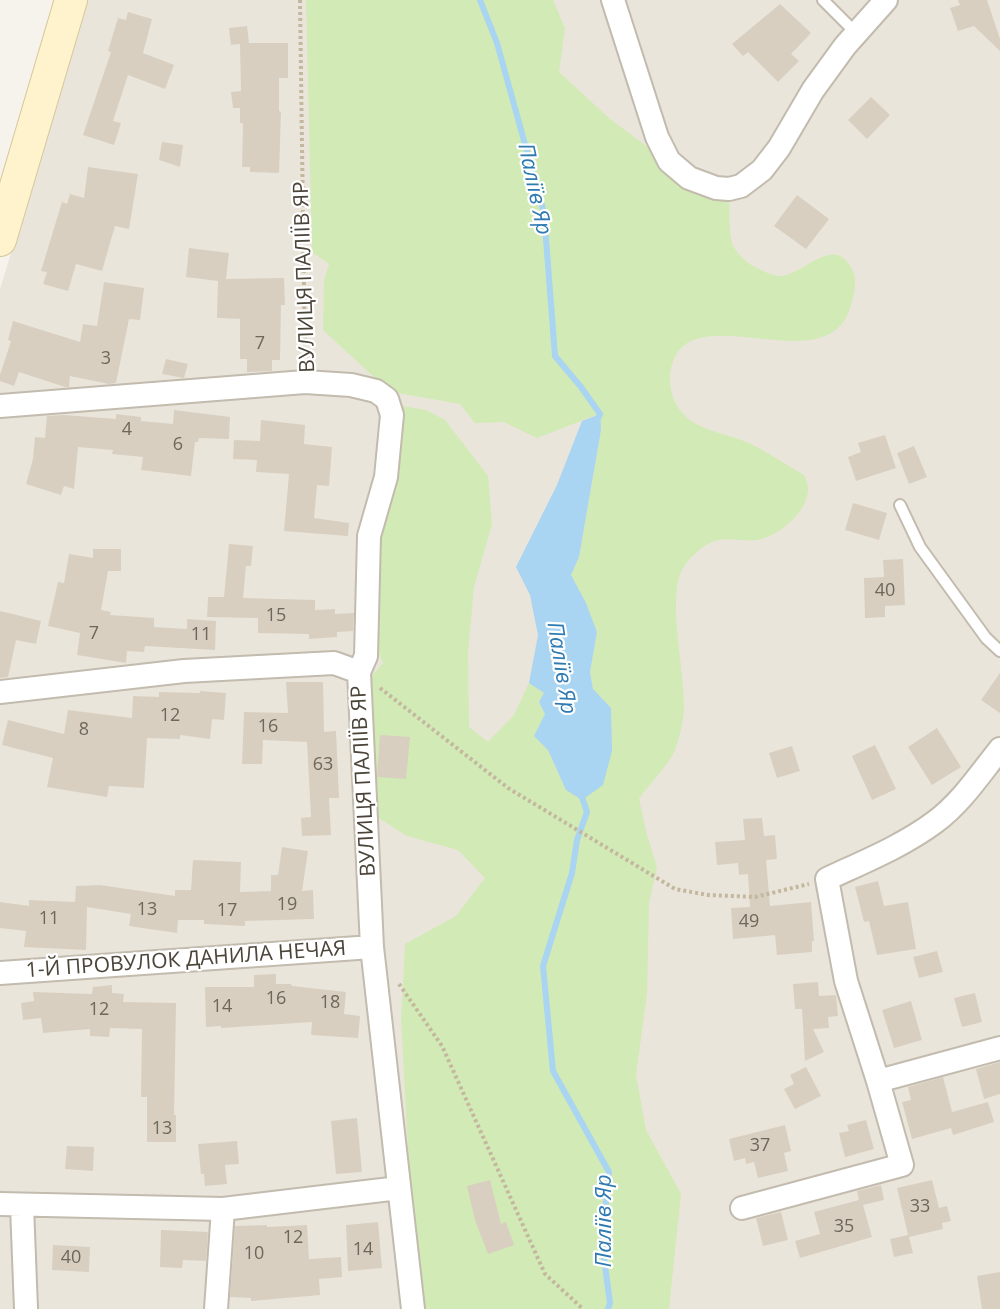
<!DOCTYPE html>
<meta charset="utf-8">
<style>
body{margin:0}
canvas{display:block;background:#f6f3ec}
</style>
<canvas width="1000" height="1309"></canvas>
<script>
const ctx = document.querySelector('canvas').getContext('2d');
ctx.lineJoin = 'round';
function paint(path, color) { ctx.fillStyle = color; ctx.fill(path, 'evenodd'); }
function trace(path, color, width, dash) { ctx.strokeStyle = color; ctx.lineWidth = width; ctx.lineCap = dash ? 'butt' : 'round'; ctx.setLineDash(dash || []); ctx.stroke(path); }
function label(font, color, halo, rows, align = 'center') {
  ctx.font = font + ' "Open Sans",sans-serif'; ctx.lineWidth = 4.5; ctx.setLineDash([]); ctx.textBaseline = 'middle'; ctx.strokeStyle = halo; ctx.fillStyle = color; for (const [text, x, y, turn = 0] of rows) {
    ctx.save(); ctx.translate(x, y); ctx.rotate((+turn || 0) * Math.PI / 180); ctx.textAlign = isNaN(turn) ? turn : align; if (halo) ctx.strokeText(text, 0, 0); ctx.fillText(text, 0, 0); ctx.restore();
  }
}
const residential = new Path2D(`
 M88,0H1000V1309H0V289Z`);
const green = new Path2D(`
 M306,0H553L565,28L559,72L610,119L689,178L729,189C730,205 728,228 732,243C735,252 746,262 753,266C761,270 770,275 779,276C801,277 830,238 848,263C852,268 855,274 855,280C856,290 852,301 849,311C821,385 678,287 670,376C669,391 675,407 686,417C704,432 729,434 749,443C768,452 786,465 804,475C806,479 808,484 808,488C809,511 778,537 757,540C742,542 726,536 712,542C700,547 687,560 682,570C667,599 685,672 684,707C684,719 680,735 676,747C672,762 648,785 639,799L647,835L657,867L649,903L647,994L636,1075L646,1130L681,1194L669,1309H411L410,1184L401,1019L405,944L456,916L485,878L458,850L407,836L374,815L365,684L383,663L372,633V537L395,416L402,406L426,410L445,420L488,476L492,524L474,587L468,652L469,727L488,742L514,715L529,683L544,693L539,702L545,714L535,736L548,750L566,790L611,708L593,689L590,672L597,632L586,603L571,575L579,557L601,430L599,414L537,438L504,422L475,423L460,404L398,393L375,378L323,330L324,281L329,264L312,252Z`);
const water = new Path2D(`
 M600,414L601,430L579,557L571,575L586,603L597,632L590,672L593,689L611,708L612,751L603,785L582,800L566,790L548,750L534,736L545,714L539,702L544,693L529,683L538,635L530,595L516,567L557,485L582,421Z`);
const stream = new Path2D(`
 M480,0L497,43L544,213L555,356L581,387L600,414L597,421
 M581,794L587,812L577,840L572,873L543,966L553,1071L609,1172L602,1243L610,1303L608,1309`);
const building = new Path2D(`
 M958,0H987L1000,39V51L974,26L958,31L950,8L960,5Z
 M780,4L811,33L791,54L799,61L778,82L748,52L743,56L732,44Z
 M128,12L152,19L143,53L174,65L165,89L128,75L113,121L121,123L114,145L83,135L111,52L108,51L118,18L126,20Z
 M247,26L249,43H288V78H279V111L281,112L279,173L250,172V167H242L243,123H240V108H233L231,92L241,91L240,44L231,45L229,28Z
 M871,97L890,115L867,139L848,120Z
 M162,142L183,145L180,167L159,160Z
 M88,167L138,174L129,229L115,226L102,271L76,264L68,291L43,284L47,272L41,271L62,202L67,204L70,194L84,198Z
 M797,195L829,219L806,249L774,226Z
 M189,248L229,253L226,279L284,278L285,305H281L280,360H272V371L247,372V359H240V319L217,318L218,281L186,277Z
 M104,282L144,288L140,320L129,319L116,383L109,384L70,376L69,387H65L19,372L14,386L0,381V375L11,341L8,340L13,321L80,342L83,324L97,326Z
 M166,359L188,364L184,378L162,374Z
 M174,410L230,417L229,439L199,438L198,442H195L191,476L141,470L143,457L112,454L113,450L78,447L74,489L64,486L61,495L26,484L33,459L35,437L45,438L47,416L64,415L116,419V414L141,417V421L173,424Z
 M261,420L305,425L304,444L332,447L329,486L317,485L314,518L349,523L348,536L284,531L289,474L256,472L257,460L233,459L234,440L260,441Z
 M885,435L896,468L856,481L848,457L861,452L858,443Z
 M914,446L927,477L909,484L897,453Z
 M853,503L887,513L879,540L845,530Z
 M229,544L253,546L251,566H246L243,598L315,600V610L335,609V614L354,613L353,631L337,632V637L309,639V634L258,633V618L207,617L208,597H224Z
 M93,549H121V571H108L101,610L111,612L110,615L154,618V627L187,629V619L216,621L215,650L145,646L144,652L127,651L126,663L77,655L80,633L48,626L58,582L64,583L69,554L93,558Z
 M903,559L905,605L885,606V617L865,618L864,578L884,577L883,560Z
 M0,611L41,621L36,644L16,640L8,677L0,678Z
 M1000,673V713L981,700Z
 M286,682H323L324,732L336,731L339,798H329L331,835L302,836L301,818L311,817L307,742L263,740L262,764H242L244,712L288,713Z
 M200,691L226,693L224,720L212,719L210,739L180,735V739L147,738L144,788L109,786L107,797L47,787L53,758L2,745L8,720L64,734L68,710L132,718L133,696L159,697V692L200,693Z
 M937,728L961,767L932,785L908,747Z
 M380,735L410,737L406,779L377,777Z
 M875,745L896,789L872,800L852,756Z
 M792,746L800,771L777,778L769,753Z
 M762,818L764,836L775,835L777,859L766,860L770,906L811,902L814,941H812V952L777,955L775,935L733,939L731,908L750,907L748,874L739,875L738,863L717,865L715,842L745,840L743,819Z
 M282,847L308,851L302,891L313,890L314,919L245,921V926L204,924V920H178L177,933L129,926L131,914L87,907L86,950L24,947L26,931L0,928V902L29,906V900L75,902L76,886L100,885L175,896V890H191L193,860L241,862L240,892L271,891V875H278Z
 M878,881L884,906L908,902L916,949L877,955L869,921L864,922L855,887Z
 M937,951L943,972L919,978L913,957Z
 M276,974V984H291L292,986L346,992L344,1014L360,1016L358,1038L311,1035L312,1022L221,1028V1026L206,1027L205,987H254V975Z
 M818,982L819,996L836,995L838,1016L828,1017L829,1028L813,1029L824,1052L805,1061L802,1009H795L793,984Z
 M112,985V993L124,994L123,1002L176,1003L174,1115H176V1142H147V1097H141L142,1029L110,1028L109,1037L90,1036V1029L43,1033L41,1018L23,1020L21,1003L34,1001L33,992L92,994L93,987Z
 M975,993L982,1022L962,1027L954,998Z
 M911,1001L922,1040L894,1048L882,1010Z
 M1000,1062V1094L984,1099L976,1069Z
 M806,1067L821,1096L795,1109L784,1089L794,1084L790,1075Z
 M943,1077L952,1112L988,1102L994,1122L953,1135L951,1128L912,1139L902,1102L911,1100L908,1087Z
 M357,1118L362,1172L336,1174L331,1121Z
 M866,1120L874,1149L845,1157L839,1133L849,1131L847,1125Z
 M785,1125L791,1151L784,1153L788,1171L758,1178L754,1162L746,1164L745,1158L734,1161L729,1139Z
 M237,1141L239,1164L225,1165L227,1184L205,1186L204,1174H201L198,1144Z
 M67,1146L94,1147L93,1171L65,1169Z
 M490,1180L501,1224L506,1222L514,1245L488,1254L475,1220L467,1186Z
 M932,1180L939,1208L947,1206L951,1221L942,1223L943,1229L909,1237L913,1253L894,1257L890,1239L908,1235L897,1188Z
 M881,1185L884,1200L863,1205L872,1237L800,1258L795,1241L820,1234L814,1212L859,1200L857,1191Z
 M781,1212L788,1240L763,1246L756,1218Z
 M378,1222L382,1268L348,1271L346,1225Z
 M267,1225V1227L307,1225L309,1259L341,1257L342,1277L319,1279L320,1295L251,1301V1298L230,1297L235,1226Z
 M161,1230L208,1232L206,1261L183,1260L182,1268L160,1267Z
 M53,1245L90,1247L89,1272L52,1270Z
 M1000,1272V1309H982L977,1276Z`);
const path = new Path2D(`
 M300,0L305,362
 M380,688L508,788L675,889L708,895L755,897L809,884
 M399,984L442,1046L545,1274L583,1309`);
const service = new Path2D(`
 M823,0L856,33
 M900,505L920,547L986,638L1000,651`);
const minor = new Path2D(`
 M613,0L657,137L669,161L689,178L716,188L729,189L741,186L762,170L779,148L813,90L845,46L886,0
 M0,406L305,382L351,385L376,391L387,399L392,415L386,477L369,536L366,656L359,672L372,947L413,1309
 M0,692L184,671L334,663L359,672
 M0,973L372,947
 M878,1081L1000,1048
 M0,1204L223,1209L399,1188
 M22,1206L26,1309
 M742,1208L902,1165L878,1081L846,981L827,879C863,862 903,846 935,822C961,803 980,774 1000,749
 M216,1309L223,1209`);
const secondary = new Path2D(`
 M0,240L71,0`);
const numberNames = [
 ["7",260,344],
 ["3",106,359],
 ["4",127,430],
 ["6",178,445],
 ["40",885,591],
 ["15",276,616],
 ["7",94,634],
 ["11",201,635],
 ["12",170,716],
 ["16",268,727],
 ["8",84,730],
 ["63",323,765],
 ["19",287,905],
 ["13",147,910],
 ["17",227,911],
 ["11",49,919],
 ["49",749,922],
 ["16",276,999],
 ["18",330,1003],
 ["14",222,1007],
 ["12",99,1010],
 ["13",162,1129],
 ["37",760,1146],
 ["33",920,1207],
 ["35",844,1227],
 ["12",293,1238],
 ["14",363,1250],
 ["10",254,1254],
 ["40",71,1258]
];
const streetNames = [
 ["ВУЛИЦЯ ПАЛІЇВ ЯР",305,277,-92],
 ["ВУЛИЦЯ ПАЛІЇВ ЯР",364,781,-93],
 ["1-Й ПРОВУЛОК ДАНИЛА НЕЧАЯ",186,960,-4]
];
const waterNames = [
 ["Паліїв Яр",534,189,78],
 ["Паліїв Яр",561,668,81],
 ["Паліїв Яр",605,1221,-90]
];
paint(residential, '#eae5da');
paint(green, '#d2eab5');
paint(water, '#a9d4f2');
trace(stream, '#a9d4f2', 6);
paint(building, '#d8cfc1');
trace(service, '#c2bbae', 14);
trace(minor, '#c2bbae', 26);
trace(secondary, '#d6c79b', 34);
trace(path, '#c4b79f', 4, [3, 3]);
trace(service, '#fff', 10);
trace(minor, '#fff', 22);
trace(secondary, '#fff3cd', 32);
label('18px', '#6e675b', null, numberNames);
label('21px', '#4b4439', '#fff', streetNames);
label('italic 22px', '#2e7ab2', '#fff', waterNames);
</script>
